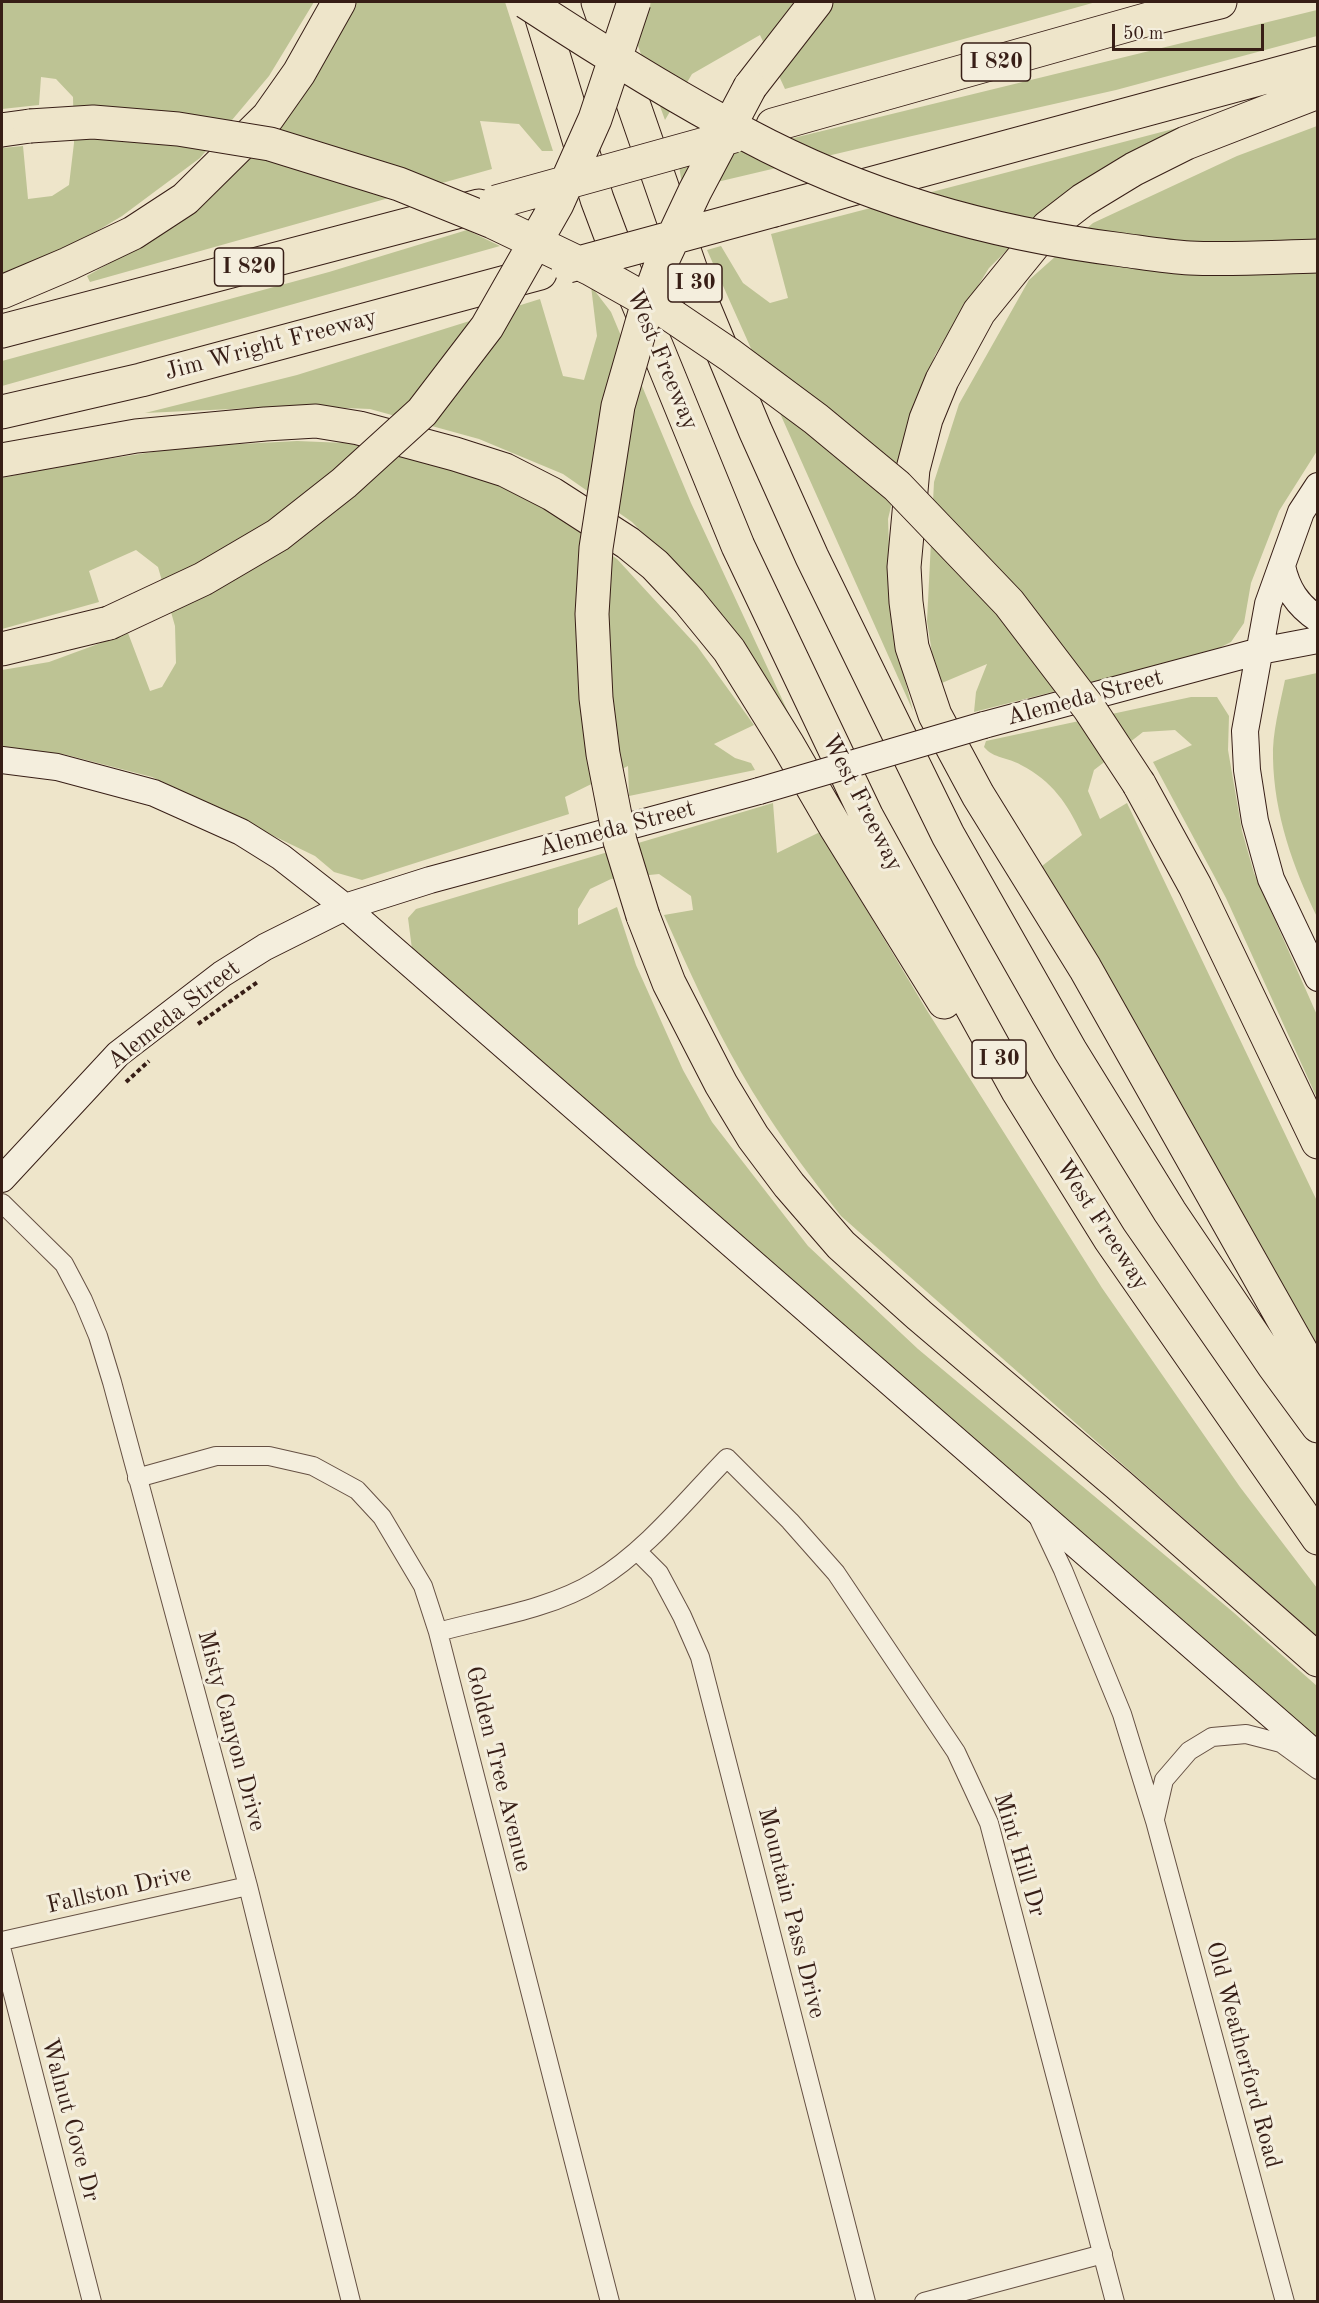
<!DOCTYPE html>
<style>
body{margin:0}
#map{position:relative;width:1319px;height:2303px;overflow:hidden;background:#eee5ca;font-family:"Old Standard TT",serif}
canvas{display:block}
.frame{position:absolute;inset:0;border:3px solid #371e16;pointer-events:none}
.scale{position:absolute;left:1112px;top:24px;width:152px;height:27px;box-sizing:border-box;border:3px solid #371e16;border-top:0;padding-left:8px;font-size:18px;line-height:21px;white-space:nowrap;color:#371e16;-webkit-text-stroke:4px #f4eedd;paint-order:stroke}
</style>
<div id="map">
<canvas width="1319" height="2303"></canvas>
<div class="frame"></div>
<div class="scale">50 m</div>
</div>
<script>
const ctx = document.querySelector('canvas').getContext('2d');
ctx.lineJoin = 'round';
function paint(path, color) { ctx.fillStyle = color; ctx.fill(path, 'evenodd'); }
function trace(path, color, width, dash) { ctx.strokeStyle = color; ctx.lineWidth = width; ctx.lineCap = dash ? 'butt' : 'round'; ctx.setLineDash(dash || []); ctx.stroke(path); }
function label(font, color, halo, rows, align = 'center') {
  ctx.font = font + ' "Old Standard TT",serif'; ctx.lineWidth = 6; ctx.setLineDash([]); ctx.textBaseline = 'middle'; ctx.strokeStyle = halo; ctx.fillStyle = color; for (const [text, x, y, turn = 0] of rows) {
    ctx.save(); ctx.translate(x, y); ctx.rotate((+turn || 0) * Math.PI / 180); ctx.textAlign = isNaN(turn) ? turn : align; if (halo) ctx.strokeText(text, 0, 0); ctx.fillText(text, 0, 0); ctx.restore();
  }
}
const green = new Path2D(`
 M2,2H314L269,76L200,158L122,216L62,252L2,275V148L23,146L28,199L52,196L69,185L74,143L73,97L56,79L41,77L39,105L2,109Z
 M353,2H505L553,151H542L519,124L480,121L492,169L90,282L87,276L143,244Z
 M622,2H1096L785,89L760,35L692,74L665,120Z
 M1317,10V36L1116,90L912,136L683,190L679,166Z
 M1219,117L1060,198L989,268L935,355L911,423L888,519L892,630L913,711L707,250L721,246L743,283L770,303L788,298L771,234Z
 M1317,126V451L1279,511L1251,583L1244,623L1231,642L1213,651L974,712L976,692L987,664L937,685L927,621L934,482L959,404L1029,280L1093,223L1237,156Z
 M467,230L500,246L2,386V361L329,272Z
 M591,286L611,312L691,503L795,727L709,601L632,522L563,474L479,439L370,409L296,406L145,413L297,375L540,299L563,376L584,380L597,336Z
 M297,441L346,443L416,457L487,480L555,514L617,559L697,646L754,725L714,744L735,758L751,763L755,770L629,796L628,766L565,797L569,814L362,880L334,872L315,856L152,777L63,754L2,749V670L49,662L128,633L150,691L162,687L176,663L175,626L158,567L136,550L89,571L99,602L2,629V478L49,468L185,447Z
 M1317,673H1318L1317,917C1293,867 1274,814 1273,758C1272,734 1280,704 1285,680Z
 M1191,697H1217L1229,716L1228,750L1242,831L1254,873L1317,1015V1098L1226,898L1153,762L1192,745L1175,730L1143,732L1094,770L1088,791L1100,819L1127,803L1317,1201V1347L1284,1293L1042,866L1082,835C1068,804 1052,781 1021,765C1008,757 994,759 984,747L986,741Z
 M773,803L777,853L820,832L926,1009L1102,1288L1240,1487L1317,1588V1636L841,1216C805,1170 770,1123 741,1072C712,1022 688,968 664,915L693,910L691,896L659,874L611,879L590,889L578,909V925L617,907L636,965L683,1070L712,1122L808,1246L918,1349L1233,1612L1317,1686V1739L412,949L408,918L416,909Z`);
const path = new Path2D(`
 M198,1024L259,981
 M126,1082L149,1061`);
const street = new Path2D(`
 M2,1203L64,1264L83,1300L98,1336L112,1382L248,1886L351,2302
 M137,1478L216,1456H269L313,1466L357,1490L382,1517L423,1586L438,1632L610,2302
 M1037,1515L1063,1570L1122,1714L1155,1821L1285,2302
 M637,1551L659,1573L682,1616L700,1657L866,2302
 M438,1632C489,1618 551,1609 596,1581C647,1550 686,1500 727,1458L790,1521L836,1573L956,1752L989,1823L1115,2302
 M1155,1819L1164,1780L1189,1751L1212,1737L1246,1734L1281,1743L1318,1770
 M2,1941L248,1886
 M2,1951L92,2302
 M924,2302L1103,2254`);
const secondary = new Path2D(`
 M1318,486L1301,512L1268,604L1245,731L1247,770L1255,821L1271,879L1318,978
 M1282,566C1287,589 1297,605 1318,619
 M984,725L1260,651L1318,640
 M2,760L57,767L154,793L241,832L281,857L345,907L1318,1756
 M2,1179L118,1054L222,974L265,947L345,907L430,880L759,791`);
const highway = new Path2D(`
 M537,2L597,199L621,263L658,350L738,546L867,817L1018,1091L1110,1239L1318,1538
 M598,2L703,305L755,430L812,557L948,835L1070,1050L1170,1212L1274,1366L1318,1426
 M750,87L816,2
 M1318,92L1186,143L1134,169L1083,200L1048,227L979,312L942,380L926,419L913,469L904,567L906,602L912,647L935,715L978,795L1085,968L1318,1381
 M773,125L1149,19L1220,2
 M2,130L30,126
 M774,210L1318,63
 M2,292L68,264L133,233L185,199L268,117L299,73L339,2
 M2,331L479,206
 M2,412L141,380L540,273
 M2,460L136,436L265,424L316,421L359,428L455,454L505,470L552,494L628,543L655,565L689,601L729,650L788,745L835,826L944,1002
 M2,649L109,623
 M1139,784L1195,886L1318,1142
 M643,916L669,983L721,1084L753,1137L789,1185L841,1245L919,1315L1119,1485L1318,1660`);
const secondaryBridge = new Path2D(`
 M759,791L984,725`);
const highwayBridge = new Path2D(`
 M526,2C598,49 671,95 747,135C863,197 993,234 1123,250C1145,253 1168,257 1190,258C1233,260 1275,257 1318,256
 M30,126L93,122L178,129L270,144L399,184L493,222L591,269L662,309L730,355L816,419L897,486L1009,603L1089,708L1139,784
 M496,202L734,136
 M568,266L774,210
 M109,623L203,579L278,535L344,483L422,412L487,327L557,204L595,119L634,2
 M643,916L620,841L603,754L596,698L592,614L596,548L618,406L650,295L663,259L695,191L750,87`);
const shields = [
 [996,62,69],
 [249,267,69],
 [695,283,54],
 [999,1059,54]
];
const shieldNames = [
 ["I 820",996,62],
 ["I 820",249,267],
 ["I 30",695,283],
 ["I 30",999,1059]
];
const streetNames = [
 ["Jim Wright Freeway",271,345,-15],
 ["West Freeway",662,360,67],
 ["Alemeda Street",1085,698,-15],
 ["West Freeway",862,803,63],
 ["Alemeda Street",617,829,-15],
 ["Alemeda Street",174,1015,-38],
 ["West Freeway",1102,1225,57],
 ["Misty Canyon Drive",231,1731,75],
 ["Golden Tree Avenue",498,1769,76],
 ["Mint Hill Dr",1019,1855,73],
 ["Fallston Drive",119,1890,-13],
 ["Mountain Pass Drive",791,1913,76],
 ["Old Weatherford Road",1243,2055,75],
 ["Walnut Cove Dr",70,2120,75]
];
paint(green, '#bdc394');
trace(street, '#655043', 20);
trace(secondary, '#371e16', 28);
trace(highway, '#371e16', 35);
trace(path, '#371e16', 4, [4.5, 3]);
trace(street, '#f4eedd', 18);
trace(secondary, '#f4eedd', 26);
trace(highway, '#eee5ca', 33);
trace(secondaryBridge, '#371e16', 28, []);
trace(highwayBridge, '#371e16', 35, []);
trace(secondaryBridge, '#f4eedd', 26);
trace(highwayBridge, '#eee5ca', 33);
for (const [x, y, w] of shields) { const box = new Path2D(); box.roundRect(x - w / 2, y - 19, w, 38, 4.5); ctx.fillStyle = '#f4eedd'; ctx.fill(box); trace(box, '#371e16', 1.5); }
label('bold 22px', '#371e16', null, shieldNames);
label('24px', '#371e16', '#f4eedd', streetNames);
</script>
